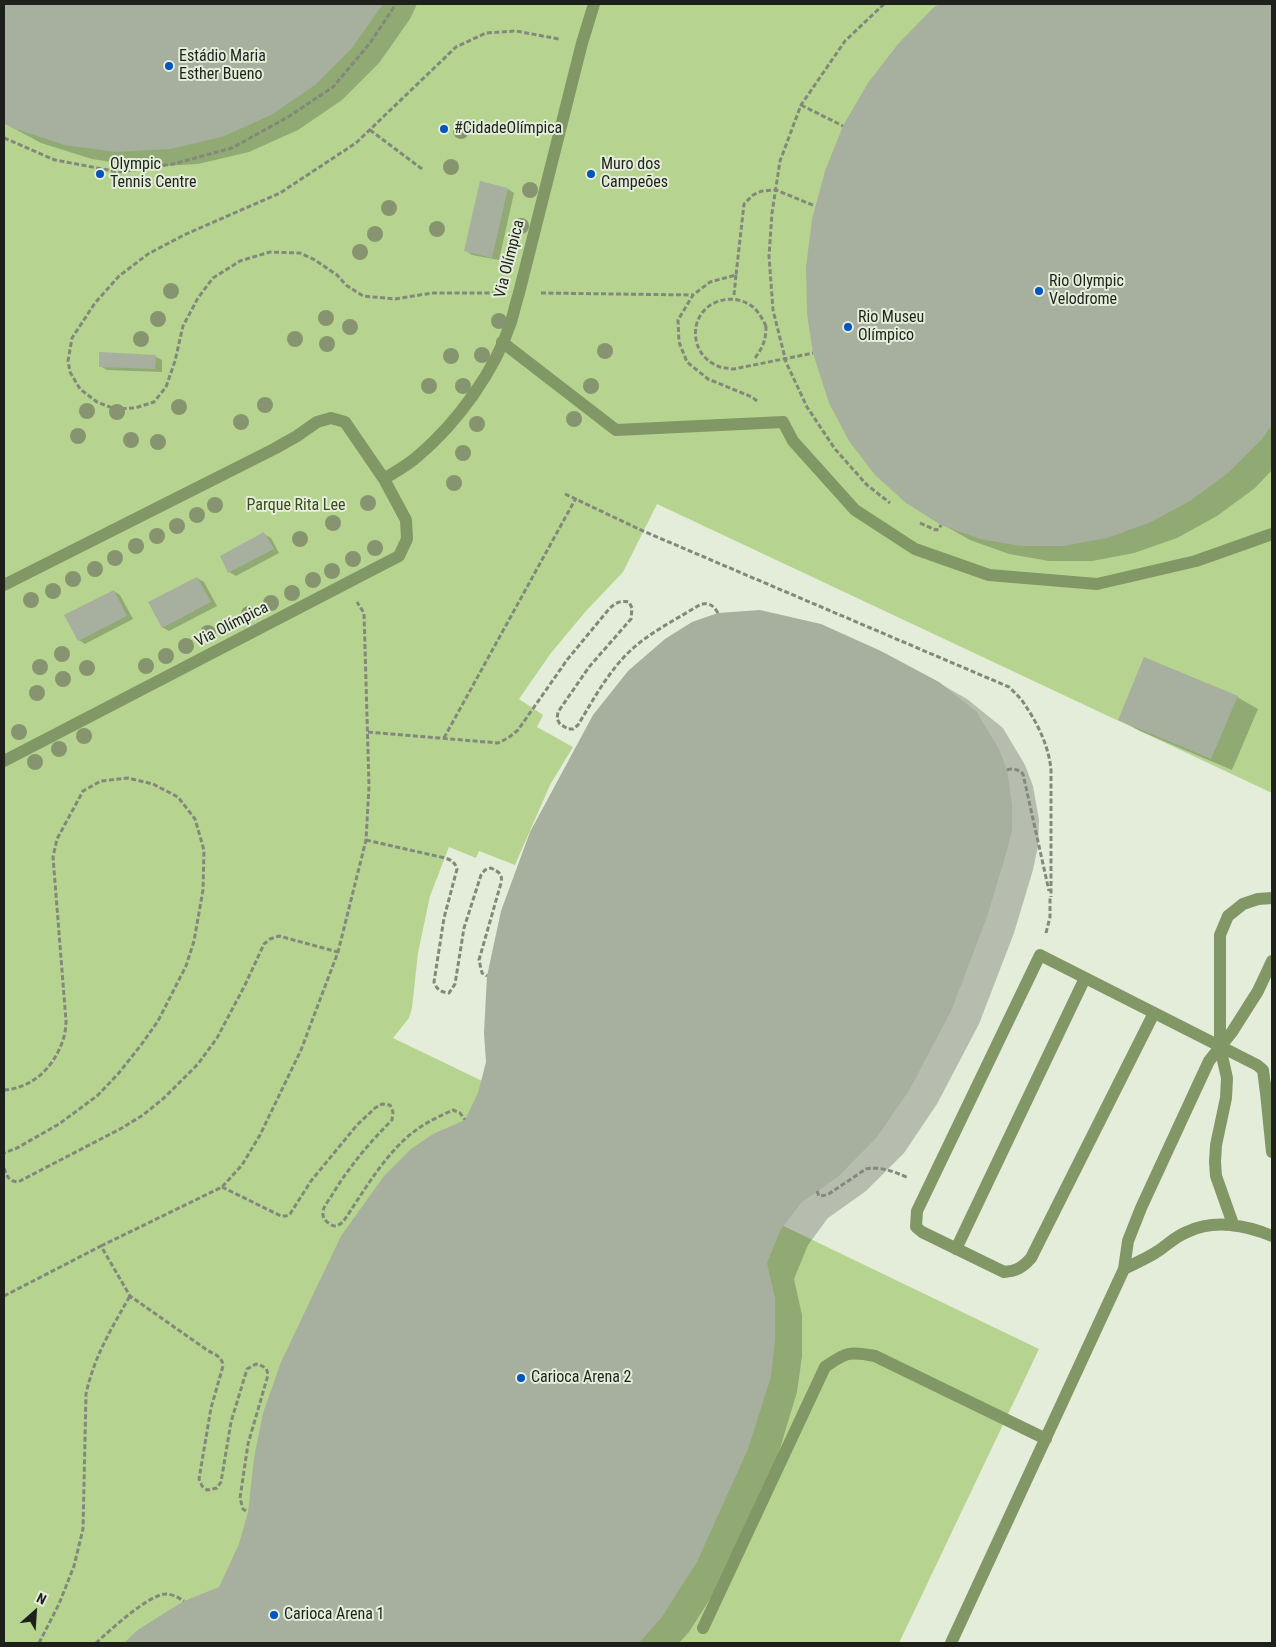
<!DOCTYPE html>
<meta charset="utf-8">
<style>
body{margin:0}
#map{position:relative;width:1276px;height:1647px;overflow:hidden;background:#e4edda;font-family:"Roboto Condensed",sans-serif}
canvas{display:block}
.frame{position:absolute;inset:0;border:5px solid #1e211b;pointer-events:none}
.north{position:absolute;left:10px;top:1587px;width:50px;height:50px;-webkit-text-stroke:4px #e4edda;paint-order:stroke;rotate:26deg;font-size:14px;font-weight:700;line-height:20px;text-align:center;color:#1e211b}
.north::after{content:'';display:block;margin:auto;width:18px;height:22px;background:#1e211b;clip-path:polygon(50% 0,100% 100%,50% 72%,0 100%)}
</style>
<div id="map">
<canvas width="1276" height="1647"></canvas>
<div class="frame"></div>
<div class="north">N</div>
</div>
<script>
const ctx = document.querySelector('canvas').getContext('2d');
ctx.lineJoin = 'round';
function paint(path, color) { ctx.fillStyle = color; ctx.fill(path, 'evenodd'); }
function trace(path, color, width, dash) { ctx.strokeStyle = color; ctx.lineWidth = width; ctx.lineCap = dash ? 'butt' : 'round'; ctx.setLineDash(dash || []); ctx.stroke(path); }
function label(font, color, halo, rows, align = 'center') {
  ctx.font = font + ' "Roboto Condensed",sans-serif'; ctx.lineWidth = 4; ctx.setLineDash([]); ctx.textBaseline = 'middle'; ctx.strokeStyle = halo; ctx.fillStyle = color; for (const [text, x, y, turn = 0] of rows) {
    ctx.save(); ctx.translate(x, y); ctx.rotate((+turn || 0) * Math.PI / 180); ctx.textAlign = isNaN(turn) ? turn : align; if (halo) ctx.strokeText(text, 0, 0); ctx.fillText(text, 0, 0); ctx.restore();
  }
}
const green = new Path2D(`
 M4,4H1272V793L657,504L623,572L586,611L551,653L519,699L543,715L537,727L573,747L550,785L515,865L479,851L476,858L449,847L430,896L418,953L412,1008L409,1018L393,1038L1039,1349L899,1643H4Z`);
const shadow = new Path2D(`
 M4,4H417L410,19L379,63L342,100L298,130L249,152L198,164L144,167L92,159L41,143L4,123Z
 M941,4H1272V470L1255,488L1217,516L1177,538L1134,553L1092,561H1049L1009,554L970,540L942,524L932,10Z
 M508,189L514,193L499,260L472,255L466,251Z
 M101,354L156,357L162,360V372L107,370L100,366Z
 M264,534L271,538L279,553L236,576L229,572L221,557Z
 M197,578L204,582L217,606L169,631L162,627Z
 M114,591L120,595L133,619L85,644L79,640Z
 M939,683L967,699L1003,728L1025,765L1033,786L1039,820L1038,846L1033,870L1014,933L979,1024L937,1104L904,1153L866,1191L828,1218L808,1245L794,1279L802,1315V1356L797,1392L775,1465L724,1577L689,1632L679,1643H126L139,1630L220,1588L466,1121Z
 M1237,697L1258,709L1232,770L1140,731L1120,719Z`);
const building = new Path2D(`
 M4,4H383L352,48L315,85L271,115L222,137L170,149L116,152L64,145L13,128L4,123Z
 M939,4H1272V425L1262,439L1228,473L1190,501L1149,523L1107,538L1064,546H1021L980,539L941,525L906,503L875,475L849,441L829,403L813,353L807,314L806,267L812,219L825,171L843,126L868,83L898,44L932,9Z
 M480,181L508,188L492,258L464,251Z
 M99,352L156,355L155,369L99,367Z
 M264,532L274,549L228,573L220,556Z
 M197,577L211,602L162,628L148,602Z
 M114,590L127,616L78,641L64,615Z
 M760,610L821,624L881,651L939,682L976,711L999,749L1007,770L1012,804V830L1006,854L987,917L952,1009L910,1089L877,1137L839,1176L801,1203L781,1229L767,1263L775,1298V1340L771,1377L748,1449L697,1562L662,1617L639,1643H124L139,1629L184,1601L219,1587L239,1544L248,1512L254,1458L263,1413L281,1362L341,1236L384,1176L411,1149L433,1134L465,1120L478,1093L486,1062L484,1033L487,976L501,911L530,832L593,715L628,671L665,639L692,622L718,613Z
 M1144,657L1238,696L1211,759L1118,720Z`);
const path = new Path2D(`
 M884,4L845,41L801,105L780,161L772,213L769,256L773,310L786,362L807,407L835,449L867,485L890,503
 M801,105L843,126
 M370,130L422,169
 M4,138L55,160L119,172L173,164L232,148L288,117L333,87L370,43L396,4
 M497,293H432L395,299L363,296L346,285L337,275L315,260L300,253L270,252L240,261L213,278L198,298L183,326L175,361L166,387L154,402L135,408L115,409L97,402L80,389L70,372L68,361L72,338L95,303L119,276L148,254L184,235L280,193L356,143L456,47L486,33L516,31L559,39
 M541,293L693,295
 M734,295L736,275
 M755,358C763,347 766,340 766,326
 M757,401L752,397L708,379L687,362L679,342L678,320L693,295L710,282L736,275L744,204L753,195L762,191L776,190L815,206
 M565,494L643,531L1009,687C1015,693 1021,698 1025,705C1038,724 1049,747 1051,770V897
 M920,523L936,530L939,529L941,525
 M368,732L498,743L508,738L518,730L567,660L609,609C615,603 620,600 629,602L632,608L631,619L589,667L558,712L557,719L560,724L568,729H573L578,725C593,700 608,672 630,651C650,632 677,619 701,604C710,603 713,605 718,613
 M444,738L576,498
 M1007,770C1013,768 1018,769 1023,774L1049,891
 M366,840L445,858C451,860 455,862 457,869L444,918L434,982C437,990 441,992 449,993L455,984L464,928L481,875L485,870L491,868C499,872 503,874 501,883L479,960L482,973L487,976
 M1046,933L1050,917V897
 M4,1090C33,1088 54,1067 63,1040C65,1034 66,1027 66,1021L53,857L57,839L83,791L101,781L128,778L153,784L178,797L195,819L204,850L203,890L194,941L186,966L158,1021L141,1045L118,1074L97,1096L59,1124L17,1148L4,1153
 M4,1168C7,1176 8,1181 18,1182L122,1128L143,1115L164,1098L198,1064L217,1038L245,985L264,944L270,939L279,936L338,952
 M222,1187L281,1216H286L290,1214L311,1181L357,1125L375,1108L382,1104L390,1105L393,1112L392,1120C369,1143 349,1167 332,1195C329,1200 324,1206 323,1211C322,1217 325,1221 330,1224C335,1228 339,1225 343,1222C362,1194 379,1164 403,1141C417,1127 435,1118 453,1110L460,1113L465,1120
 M817,1191L819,1196L827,1195L866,1169C882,1166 894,1172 909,1178
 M101,1246L222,1187L242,1165L260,1135L301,1050L338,952L366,840L369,786L364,613L357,602
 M4,1296L101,1246L130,1296L207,1350C215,1355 222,1356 223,1366L211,1408L199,1479L202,1486L207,1490L217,1488L221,1482L231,1422L247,1369L256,1364C263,1366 267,1367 268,1375L248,1444L240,1498L243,1509L248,1512
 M39,1643L59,1604L74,1566L83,1529L86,1394C94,1357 111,1329 130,1296
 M96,1643C109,1631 149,1594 166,1594C172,1594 179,1598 184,1601`);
const service = new Path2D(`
 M502,342L616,430L783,422L793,441L855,510L915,549L989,575L1097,584L1196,561L1272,534
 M1154,1013L1031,1258C1023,1267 1017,1271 1004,1272L922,1232L916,1227L917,1211L1040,955L1257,1065L1263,1070L1266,1093
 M1268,1087L1266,1093L1272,1152
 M1233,1224L1216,1176L1215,1162L1216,1145L1226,1098L1227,1078L1220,1047V935L1228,916L1243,904L1258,899L1272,898
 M956,1249L1085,978
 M1124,1269C1135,1263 1148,1258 1158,1251C1167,1245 1176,1236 1187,1232C1214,1219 1246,1225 1272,1236
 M703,1628L825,1367C846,1352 850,1351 875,1356L1046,1439
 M951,1643L1124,1269L1128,1241L1141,1208L1196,1089L1209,1061L1232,1032L1258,991L1272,961`);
const pedestrian = new Path2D(`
 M4,585L274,449L297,436L317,422L331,418L345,422L384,479
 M4,761L399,556L407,539L406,520L384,479C395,472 408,465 418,456C457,423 495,371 511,322C514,312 516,302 519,293L582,43L594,4`);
const pathBridge = new Path2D(`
 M766,326C763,320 759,312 753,307C738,295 714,297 702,313C690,329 695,353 712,363C719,368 726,368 734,369L813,353`);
const trees = [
 [461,131],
 [451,167],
 [530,190],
 [389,208],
 [521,226],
 [437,229],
 [375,234],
 [360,252],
 [171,291],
 [326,318],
 [158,319],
 [499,321],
 [350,327],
 [141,339],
 [295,339],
 [327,344],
 [605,351],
 [482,355],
 [451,356],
 [429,386],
 [463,386],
 [591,386],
 [265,405],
 [179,407],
 [87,411],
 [117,412],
 [574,419],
 [241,422],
 [477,424],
 [78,436],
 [131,440],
 [158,442],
 [463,453],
 [454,483],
 [368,503],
 [215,505],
 [197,515],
 [333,523],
 [177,526],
 [157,536],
 [300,539],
 [136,546],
 [375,548],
 [115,558],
 [353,559],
 [95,569],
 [332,571],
 [73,579],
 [313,580],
 [53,591],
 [292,593],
 [31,600],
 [271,603],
 [249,614],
 [228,625],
 [208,633],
 [186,646],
 [62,654],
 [166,656],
 [146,666],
 [40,667],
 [87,668],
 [63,679],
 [37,693],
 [19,732],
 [84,736],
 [59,749],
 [35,762]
];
const markers = [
 [169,66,5,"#0254be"],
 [444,129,5,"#0254be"],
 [100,174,5,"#0254be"],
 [591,174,5,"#0254be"],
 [1039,291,5,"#0254be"],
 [848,327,5,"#0254be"],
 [521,1378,5,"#0254be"],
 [274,1615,5,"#0254be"]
];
const poiNames = [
 ["Estádio Maria",179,57],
 ["Esther Bueno",179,75],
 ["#CidadeOlímpica",454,129],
 ["Olympic",110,165],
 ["Tennis Centre",110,183],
 ["Muro dos",601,165],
 ["Campeões",601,183],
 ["Rio Olympic",1049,282],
 ["Velodrome",1049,300],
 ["Rio Museu",858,318],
 ["Olímpico",858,336],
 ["Carioca Arena 2",531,1378],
 ["Carioca Arena 1",284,1615]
];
const streetNames = [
 ["Via Olímpica",510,259,-76],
 ["Via Olímpica",232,625,-27]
];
const parkNames = [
 ["Parque Rita Lee",296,506]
];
paint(green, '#b6d48f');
paint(shadow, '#0003');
paint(building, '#a7af9e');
trace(path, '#82897c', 3, [5, 2.5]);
trace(service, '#819765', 12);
trace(pedestrian, '#819765', 12);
trace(pathBridge, '#82897c', 3, [5, 2.5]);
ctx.fillStyle = '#86956f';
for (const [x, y] of trees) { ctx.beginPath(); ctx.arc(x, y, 8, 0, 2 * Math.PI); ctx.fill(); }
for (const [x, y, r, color] of markers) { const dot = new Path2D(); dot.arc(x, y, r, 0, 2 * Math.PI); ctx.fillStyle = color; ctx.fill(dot); trace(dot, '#e4edda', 2); }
label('16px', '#1e211b', '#e4edda', poiNames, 'left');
label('16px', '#1e211b', '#e4edda', streetNames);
label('16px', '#394d18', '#e4edda', parkNames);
</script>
